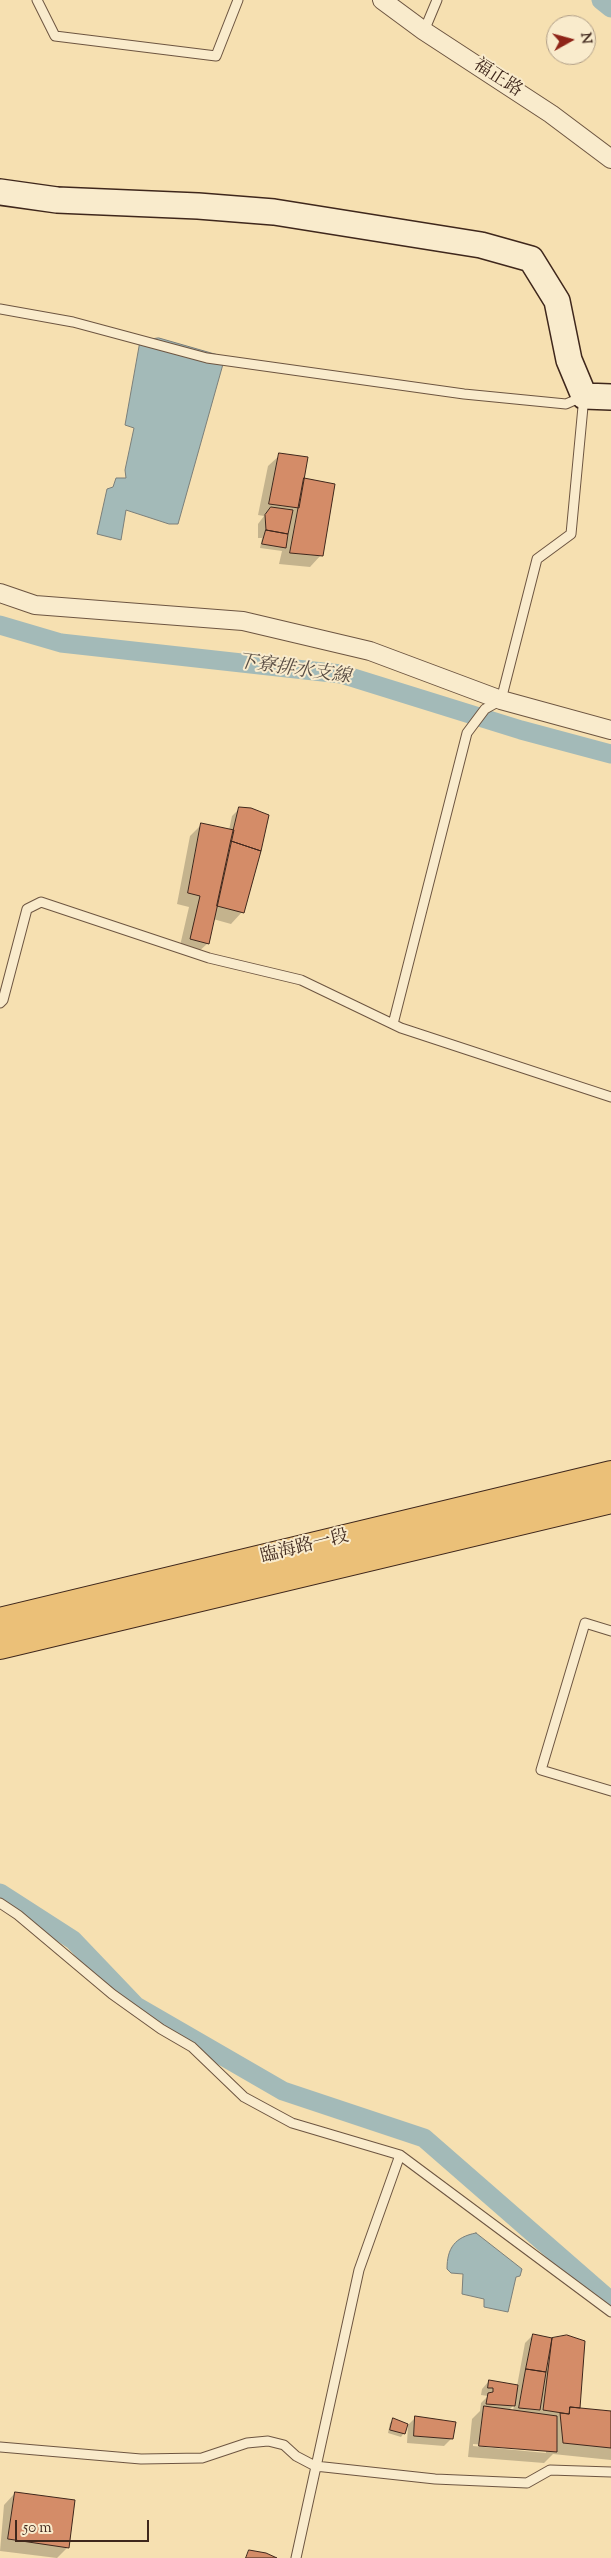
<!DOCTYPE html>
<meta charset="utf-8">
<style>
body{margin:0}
#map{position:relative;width:611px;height:2558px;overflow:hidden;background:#f6e0b1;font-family:"Sorts Mill Goudy",serif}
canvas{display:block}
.north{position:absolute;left:546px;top:15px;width:50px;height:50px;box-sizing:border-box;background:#f9ebcc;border:1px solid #af9d86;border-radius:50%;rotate:83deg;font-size:14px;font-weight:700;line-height:20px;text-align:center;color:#3f271c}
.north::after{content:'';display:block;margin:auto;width:18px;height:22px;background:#8f2418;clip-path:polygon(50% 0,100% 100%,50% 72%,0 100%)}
.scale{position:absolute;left:15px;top:2520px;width:134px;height:22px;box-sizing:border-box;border:2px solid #3f271c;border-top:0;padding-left:6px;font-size:15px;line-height:18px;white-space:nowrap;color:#3f271c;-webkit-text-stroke:4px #f9ebcc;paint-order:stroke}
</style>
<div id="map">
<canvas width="611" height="2558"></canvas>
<div class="north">N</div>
<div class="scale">50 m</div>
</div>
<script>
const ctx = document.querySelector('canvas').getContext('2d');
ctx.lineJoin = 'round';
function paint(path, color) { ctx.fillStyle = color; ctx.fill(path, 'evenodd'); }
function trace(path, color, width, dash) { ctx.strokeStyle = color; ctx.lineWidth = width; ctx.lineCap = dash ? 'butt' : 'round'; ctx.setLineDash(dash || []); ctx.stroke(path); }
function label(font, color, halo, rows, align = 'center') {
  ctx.font = font + ' "Sorts Mill Goudy","Noto Serif TC",serif'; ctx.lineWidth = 4; ctx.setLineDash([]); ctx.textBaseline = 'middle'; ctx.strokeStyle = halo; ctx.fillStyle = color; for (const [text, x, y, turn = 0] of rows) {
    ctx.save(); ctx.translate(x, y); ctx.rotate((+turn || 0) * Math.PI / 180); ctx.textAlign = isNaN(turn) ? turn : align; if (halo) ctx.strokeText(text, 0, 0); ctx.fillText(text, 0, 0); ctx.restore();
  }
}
const water = new Path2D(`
 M159,338L225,357L178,524H169L126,510L121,540L97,534L107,489L113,487L116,478H126L125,470L134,428L125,425L140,341Z
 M476,2233L522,2269L520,2276L516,2277L508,2312L484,2307V2299L462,2294L463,2274L451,2273L447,2269C447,2248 455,2237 476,2233Z`);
const shadow = new Path2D(`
 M280,455L303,479L321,555L310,567L279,564L282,551L260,548L262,538H258V524L264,516L258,515L268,466Z
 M239,809L242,912L231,924L213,919L208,943L196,954L179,950L189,907L177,904L190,836L201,825L229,830L232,816Z
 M533,2335L552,2339L579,2409L611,2412V2460L553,2454L544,2463L468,2457L472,2419L480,2411L481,2403L488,2396L481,2395L482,2389L489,2381L517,2386L525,2343ZM514,2405L513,2411H508ZM473,2444L546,2450V2453L473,2446Z
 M415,2418L452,2438L444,2446L407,2443L408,2425Z
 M393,2420L404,2433L401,2437L388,2433L390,2423Z
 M15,2493L68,2547L57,2558L0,2551L4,2505Z`);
const canal = new Path2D(`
 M601,0L611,8
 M0,625L61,643L341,674L521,730L611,754
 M0,1893L73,1940L136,2006L283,2091L424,2138L611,2301`);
const building = new Path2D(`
 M279,453L308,457L299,508L269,504Z
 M304,478L335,484L323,556L290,553Z
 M271,507L293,510L288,534L266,530L265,515Z
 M266,530L288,534L286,548L262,544Z
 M239,807L251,808L269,815L261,851L231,841Z
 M201,823L234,830L209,944L190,939L200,896L188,893Z
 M231,841L261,851L244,913L217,906Z
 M533,2334L552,2338L546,2372L526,2369Z
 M567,2335L585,2341L580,2408L570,2407L569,2414L543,2410L552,2338Z
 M526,2369L546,2372L540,2410L519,2408Z
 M489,2380L518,2385L515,2406L486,2404L488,2393L493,2392V2388H488Z
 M484,2406L557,2416V2452L479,2446Z
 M570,2407L611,2411V2448L563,2443L560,2413L569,2414Z
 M415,2416L456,2422L453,2439L414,2436Z
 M393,2418L408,2424L405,2434L390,2430Z
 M15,2492L75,2500L69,2548L8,2539Z
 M249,2550L266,2553L277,2558H246Z`);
const lane = new Path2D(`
 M37,0L55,36L216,56L238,0
 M424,31L437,0
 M0,309L73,322L207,358L464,394L566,404L584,396L571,534L537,559L501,700L485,709L467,733L393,1024
 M0,1003L3,1000L27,909L41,902L209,958L301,980L401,1028L611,1097
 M611,1631L585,1623L541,1770L611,1791
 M0,1903L18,1915L112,1994L161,2029L192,2047L244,2097L292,2123L400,2155L611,2312
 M0,2447L141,2459L202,2458L247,2443L268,2441L284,2445L296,2456L315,2466L435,2479L527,2483L550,2470L611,2472
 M296,2558L359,2270L400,2155`);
const street = new Path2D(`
 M382,0L424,31L551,114L611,159
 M0,593L35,605L243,621L370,651L501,700L611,730`);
const secondary = new Path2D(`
 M0,192L57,200L198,206L274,212L481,245L531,259L557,301L569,360L584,396L611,397`);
const primary = new Path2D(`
 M0,1622L611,1475
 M0,1645L611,1499`);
const streetNames = [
 ["福正路",497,79,33],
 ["臨海路一段",305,1548,-14]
];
const waterNames = [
 ["下寮排水支線",294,671,8]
];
paint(water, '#a3bab8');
trace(water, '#7b7f7a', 1);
paint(shadow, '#0003');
trace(canal, '#a3bab8', 19);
paint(building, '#d48c68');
trace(building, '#3f271c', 1);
trace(lane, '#6d5541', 11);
trace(street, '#6d5541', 20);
trace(secondary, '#3f271c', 28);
trace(primary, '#3f271c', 30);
trace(lane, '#f9ebcc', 9);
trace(street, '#f9ebcc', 18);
trace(secondary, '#f9ebcc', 25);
trace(primary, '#ebc078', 28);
label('18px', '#3f271c', '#f9ebcc', streetNames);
label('italic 19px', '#584c43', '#f9ebcc', waterNames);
</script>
